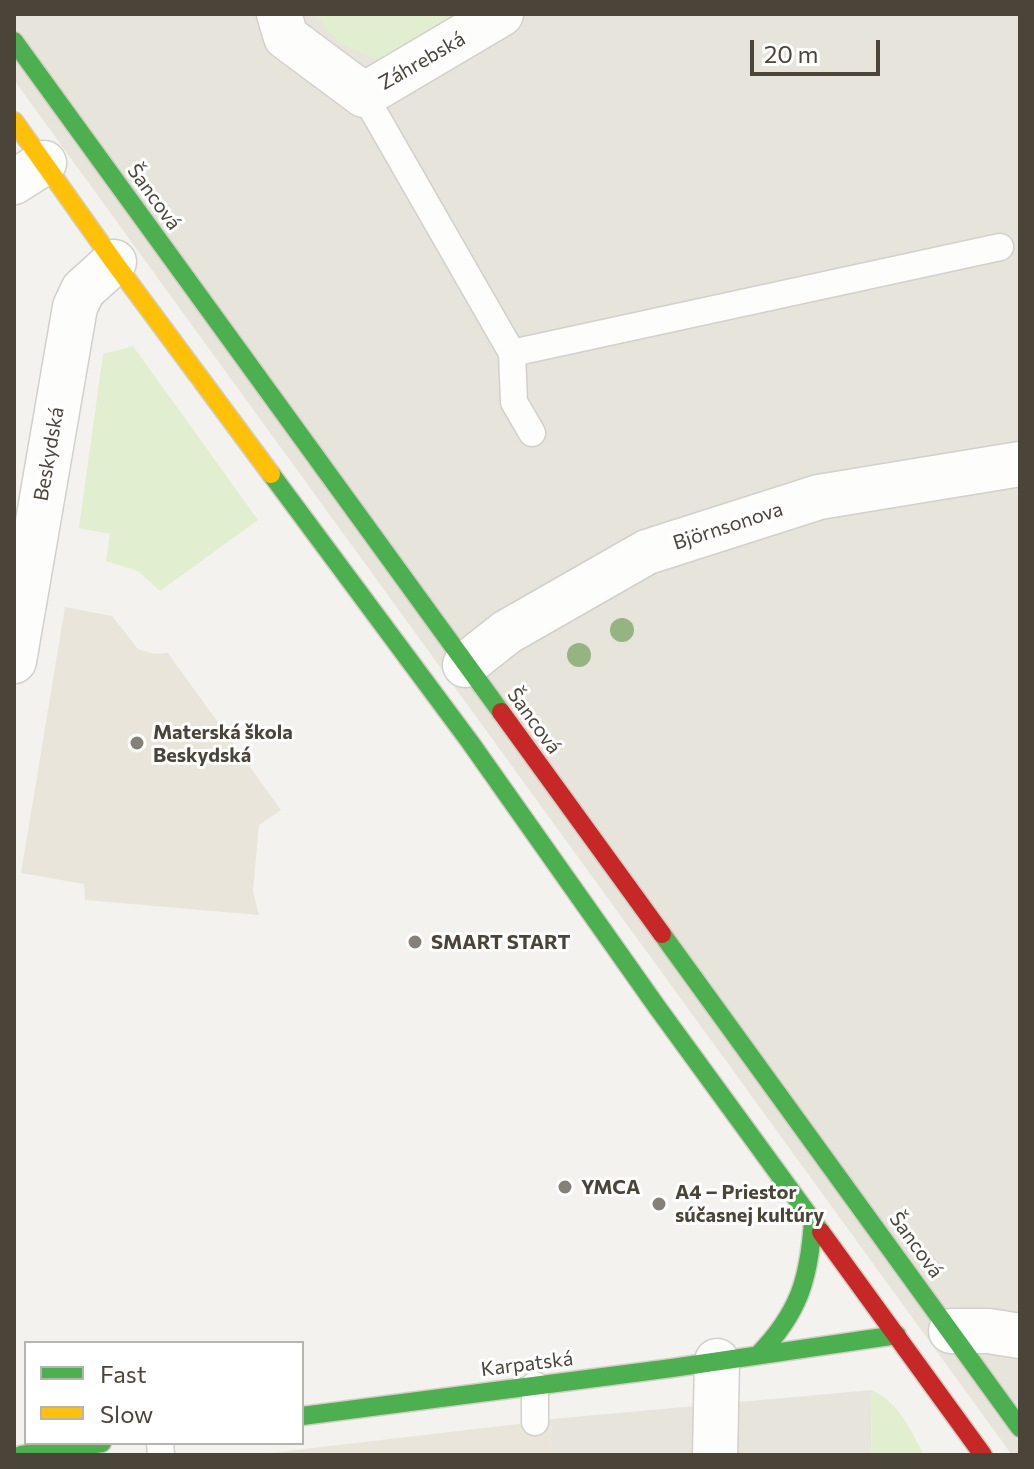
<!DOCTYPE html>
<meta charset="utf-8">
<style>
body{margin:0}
#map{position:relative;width:1034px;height:1469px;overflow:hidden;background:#f4f2ee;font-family:Commissioner,sans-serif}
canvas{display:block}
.frame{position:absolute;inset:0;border:16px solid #4b4439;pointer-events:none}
.legend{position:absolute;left:24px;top:1341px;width:280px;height:104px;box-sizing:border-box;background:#fff;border:2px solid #b7b4b0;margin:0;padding:10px 14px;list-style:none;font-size:24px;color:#4b4439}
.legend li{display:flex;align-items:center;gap:16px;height:40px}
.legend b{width:40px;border:2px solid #b7b4b0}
.scale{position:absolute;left:750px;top:40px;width:130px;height:36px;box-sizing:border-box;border:4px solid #4b4439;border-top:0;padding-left:10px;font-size:24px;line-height:28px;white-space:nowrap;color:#4b4439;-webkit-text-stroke:6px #fff;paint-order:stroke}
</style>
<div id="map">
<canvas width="1034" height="1469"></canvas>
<div class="frame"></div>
<ul class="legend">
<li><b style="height:10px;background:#4caf50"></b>Fast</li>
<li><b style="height:10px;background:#ffc107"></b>Slow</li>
</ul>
<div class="scale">20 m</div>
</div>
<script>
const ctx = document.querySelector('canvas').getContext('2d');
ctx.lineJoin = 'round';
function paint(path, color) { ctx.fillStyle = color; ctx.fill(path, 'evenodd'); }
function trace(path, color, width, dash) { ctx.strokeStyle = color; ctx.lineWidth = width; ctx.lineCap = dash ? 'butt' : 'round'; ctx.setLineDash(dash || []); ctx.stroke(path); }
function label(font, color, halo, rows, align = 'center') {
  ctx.font = font + ' Commissioner,sans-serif'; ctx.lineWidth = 6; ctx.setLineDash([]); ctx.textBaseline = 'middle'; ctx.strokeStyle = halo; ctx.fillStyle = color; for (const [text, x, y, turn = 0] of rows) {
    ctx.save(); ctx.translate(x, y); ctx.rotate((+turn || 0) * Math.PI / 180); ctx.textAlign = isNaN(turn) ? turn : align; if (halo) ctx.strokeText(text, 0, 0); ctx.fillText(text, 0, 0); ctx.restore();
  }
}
const residential = new Path2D(`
 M14,14H1020V1455H1012L14,80Z
 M872,1390L871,1455H550L552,1419Z`);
const education = new Path2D(`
 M65,607L112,616L138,649L154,654L168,653L281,810L259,825L253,891L259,915L85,900L84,884L21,873Z
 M552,1419L550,1455H253L535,1422Z`);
const green = new Path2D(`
 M317,14H473L396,57L378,60L341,44L324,27Z
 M133,346L258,520L160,591L138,571L106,561L110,534L79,528L103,354Z
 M872,1390C900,1404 910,1429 924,1455H871Z`);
const lane = new Path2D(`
 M364,95L512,353L1000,247
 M512,353L514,402L532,433
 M535,1422V1385
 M160,1443L161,1455`);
const street = new Path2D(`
 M279,14L286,37L364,95L501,14
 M14,182L44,163
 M14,661L75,307L83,290L114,262
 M465,665L507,632L647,552L819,497L1020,464
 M951,1331H989L1020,1336
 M715,1455L717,1361`);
const fast = new Path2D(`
 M14,41L501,712
 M271,474L470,742L657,1007L821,1232
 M662,934L1020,1428
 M758,1355C799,1313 809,1279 813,1222
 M302,1416L672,1368L897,1335
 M21,1455L102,1443`);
const slow = new Path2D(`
 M14,121L114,262L271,474`);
const jam = new Path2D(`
 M501,712L662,934
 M821,1232L983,1455`);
const trees = [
 [622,630],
 [579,655]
];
const markers = [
 [137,743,8,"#868178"],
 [415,942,8,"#868178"],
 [565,1187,8,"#868178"],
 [659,1204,8,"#868178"]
];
const streetNames = [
 ["Záhrebská",422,61,-30],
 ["Šancová",154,197,54],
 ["Beskydská",49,454,-80],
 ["Björnsonova",728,526,-18],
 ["Šancová",534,721,54],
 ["Šancová",916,1245,54],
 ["Karpatská",527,1364,-7]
];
const poiNames = [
 ["Materská škola",153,732],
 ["Beskydská",153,755],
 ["SMART START",431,942],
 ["YMCA",581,1187],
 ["A4 – Priestor",675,1192],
 ["súčasnej kultúry",675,1215]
];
paint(residential, '#e7e4dc');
paint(education, '#eae5da');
paint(green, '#e1eecf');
trace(lane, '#d2d0cb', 29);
trace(street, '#d2d0cb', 47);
trace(fast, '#d3cfc5', 21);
trace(slow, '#d3cfc5', 21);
trace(jam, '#d3cfc5', 21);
trace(lane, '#fdfdfc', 26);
trace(street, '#fdfdfc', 44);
trace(fast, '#4caf50', 18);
trace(slow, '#ffc107', 18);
trace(jam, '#c62828', 18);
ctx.fillStyle = '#96b382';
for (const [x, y] of trees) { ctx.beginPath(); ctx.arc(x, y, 12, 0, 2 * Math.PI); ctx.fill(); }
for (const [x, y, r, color] of markers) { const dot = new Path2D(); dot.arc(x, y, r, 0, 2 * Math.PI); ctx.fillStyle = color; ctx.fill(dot); trace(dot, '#fff', 3); }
label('20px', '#4b4439', '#fff', streetNames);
label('bold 20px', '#4b4439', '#fff', poiNames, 'left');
</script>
